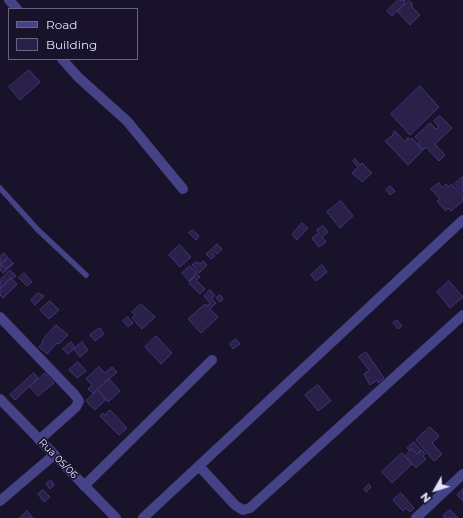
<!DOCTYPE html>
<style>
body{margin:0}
#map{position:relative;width:463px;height:518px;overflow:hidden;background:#18132b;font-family:Montserrat,sans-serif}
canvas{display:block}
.legend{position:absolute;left:8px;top:8px;width:130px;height:52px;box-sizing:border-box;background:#18132b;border:1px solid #69657f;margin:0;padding:5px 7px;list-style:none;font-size:12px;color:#e3e0fd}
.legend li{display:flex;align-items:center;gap:8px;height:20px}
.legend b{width:20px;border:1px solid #69657f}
.north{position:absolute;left:415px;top:470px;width:40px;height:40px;-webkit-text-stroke:3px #18132b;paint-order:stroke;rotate:231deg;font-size:11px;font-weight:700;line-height:16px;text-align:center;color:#e3e0fd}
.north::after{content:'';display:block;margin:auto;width:14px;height:18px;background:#e3e0fd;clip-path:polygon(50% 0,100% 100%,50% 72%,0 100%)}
</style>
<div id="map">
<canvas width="463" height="518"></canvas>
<ul class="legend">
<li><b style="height:5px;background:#454286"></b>Road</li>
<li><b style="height:11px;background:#2a214a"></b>Building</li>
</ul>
<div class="north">N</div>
</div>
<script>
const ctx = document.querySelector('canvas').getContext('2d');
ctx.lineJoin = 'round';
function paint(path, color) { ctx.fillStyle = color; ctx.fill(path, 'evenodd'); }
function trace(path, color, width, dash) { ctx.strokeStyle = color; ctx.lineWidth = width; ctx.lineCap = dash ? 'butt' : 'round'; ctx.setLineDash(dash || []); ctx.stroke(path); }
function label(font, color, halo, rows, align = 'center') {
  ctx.font = font + ' Montserrat,sans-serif'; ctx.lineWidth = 3.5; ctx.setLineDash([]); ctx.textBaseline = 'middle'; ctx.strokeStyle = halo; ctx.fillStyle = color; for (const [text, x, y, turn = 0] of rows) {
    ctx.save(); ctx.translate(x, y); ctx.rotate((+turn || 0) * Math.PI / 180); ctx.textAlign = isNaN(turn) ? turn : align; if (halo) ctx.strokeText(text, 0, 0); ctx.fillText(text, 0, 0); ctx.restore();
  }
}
const building = new Path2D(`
 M398,0H406L404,2L405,3L392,16L387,11Z
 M409,1L412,3V7L420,15L410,25L398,12Z
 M29,70L40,82L20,100L9,87Z
 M420,86L439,107L410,135L391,114Z
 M440,116L452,128L435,144L445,155L439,161L426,147L423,150L418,144L420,142L415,137L430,123L436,129L439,127L434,121Z
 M395,131L405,142L408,137L411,140L412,138L423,150L408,165L385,141L394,134L393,133Z
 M355,159L360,165L362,163L372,173L362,182L352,173L358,167L353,161Z
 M462,177L463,178V193L455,184Z
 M439,183L442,188L446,184L448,187L452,184L463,196V201L451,211L448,208L446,211L437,201L440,199L431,189Z
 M390,186L395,191L390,195L386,190Z
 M341,201L353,216L340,228L327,212Z
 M302,223L308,228L297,240L292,235Z
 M323,226L328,232L322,237L326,242L319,247L312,238L319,233L317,230Z
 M193,230L199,236L196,240L189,233Z
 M217,244L222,249L217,254L212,249Z
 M180,245L191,257L180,267L169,255Z
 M211,250L215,256L211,259L206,254Z
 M4,253L8,258L1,264L6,269L14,263L3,273L0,270V257Z
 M8,258L13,263L6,269L1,264Z
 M203,261L207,265L199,273L192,265L196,262L200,264Z
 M322,265L327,272L316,281L311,275Z
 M190,266L197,273L189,281L182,273Z
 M10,270L16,276L12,279L11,278L0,289V280Z
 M24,273L32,282L27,286L19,278Z
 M197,274L200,277L196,280L205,289L200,294L189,283Z
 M11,278L17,284L3,298L0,295V289Z
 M449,281L463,297L450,308L437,292Z
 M210,290L215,296L211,298L216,303L210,309L218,317L201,333L188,319L205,304L207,306L210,303L204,296Z
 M38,293L44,296L35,305L31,300Z
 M220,295L223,299L220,302L216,298Z
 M50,301L59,310L49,319L40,310Z
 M141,304L155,317L142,329L132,318L135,315L132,312Z
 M128,317L133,323L128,327L123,321Z
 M397,320L402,326L398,329L393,323Z
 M56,325L68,335L59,344L57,343L47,354L39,347L43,342L42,341Z
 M100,328L104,334L95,341L90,335Z
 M156,336L172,353L161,364L145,347Z
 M236,339L240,344L233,349L230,344Z
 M71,342L75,348L68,354L63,349Z
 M82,342L88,350L80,357L74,349Z
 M366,352L384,378L378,383L377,380L370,385L364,374L369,370L359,357Z
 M78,362L86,371L77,378L69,370Z
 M99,367L105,373L112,367L117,372L93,393L88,389L92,385L86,379Z
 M34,373L38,378L15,400L10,395Z
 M45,373L54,383L38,396L30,387Z
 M109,379L120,391L108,402L98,390Z
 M318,385L331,401L318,411L305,395Z
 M98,390L106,399L95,410L86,401Z
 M110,410L127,428L119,435L100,416L103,413L105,415Z
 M430,427L439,436L432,443L442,454L434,461L416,440Z
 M414,442L421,450L417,454L412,449L410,451L407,448Z
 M412,449L417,454L422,450L425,454L423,456L426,459L416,468L405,456Z
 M402,453L412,464L392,483L382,472Z
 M51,480L54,485L50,489L46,484Z
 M369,484L371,487L366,492L364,489Z
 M463,489V501L457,495Z
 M43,490L50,497L44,502L38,494Z
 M401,493L414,508L410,512L406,508L403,511L393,500Z
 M450,510L458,518H445L443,516Z
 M27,511L33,518H20Z`);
const service = new Path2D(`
 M0,188L38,230L86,275`);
const minor = new Path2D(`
 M9,0L17,9
 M62,59L78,77L127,121L183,189
 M0,317L75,395L79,401L76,407L39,440
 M199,466L235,505L243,510L250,508L463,315
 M84,486L212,360
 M0,501L54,455
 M143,518L463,220
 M416,518L463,474`);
const tertiary = new Path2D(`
 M0,399L116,518`);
const streetNames = [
 ["Rua 05/06",58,459,46]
];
paint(building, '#2a214a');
trace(building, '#423575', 1);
trace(service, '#454286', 5.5);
trace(minor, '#454286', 10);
trace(tertiary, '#454286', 10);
label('10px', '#e3e0fd', '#18132b', streetNames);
</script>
